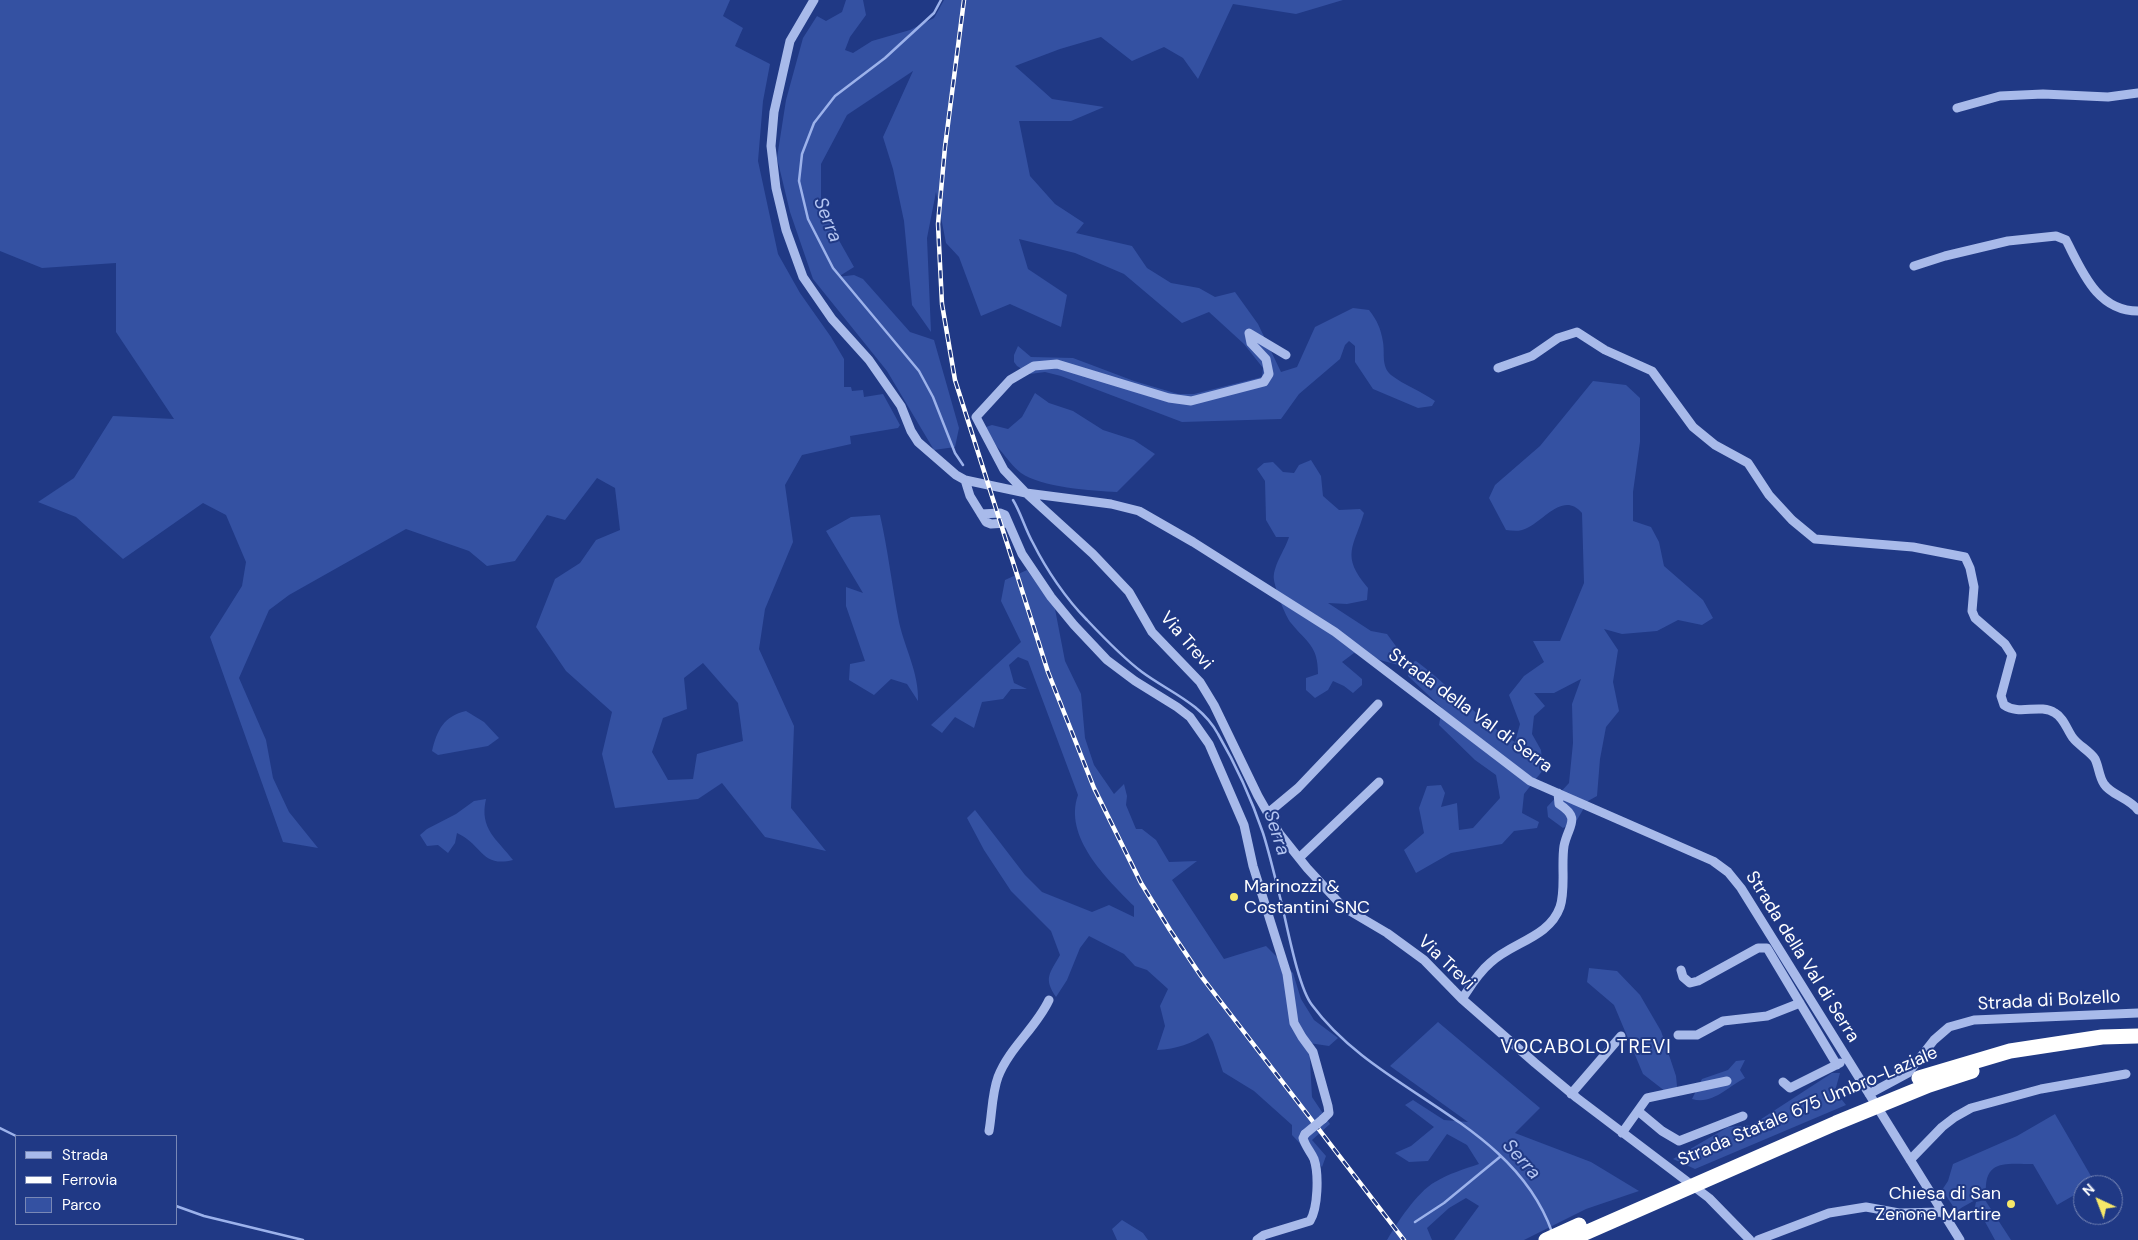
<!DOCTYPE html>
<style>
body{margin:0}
#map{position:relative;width:2138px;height:1240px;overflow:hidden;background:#203985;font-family:"DM Sans",sans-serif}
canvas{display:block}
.legend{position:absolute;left:15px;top:1135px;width:162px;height:90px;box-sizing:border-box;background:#203985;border:1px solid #7988b6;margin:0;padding:6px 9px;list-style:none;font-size:15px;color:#fff}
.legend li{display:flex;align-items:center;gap:10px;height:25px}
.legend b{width:25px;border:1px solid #7988b6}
.north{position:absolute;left:2073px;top:1175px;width:50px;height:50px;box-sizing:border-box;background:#203985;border:1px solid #7988b6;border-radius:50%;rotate:317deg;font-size:14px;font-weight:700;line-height:20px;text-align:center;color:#fff}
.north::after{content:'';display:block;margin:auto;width:18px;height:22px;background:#f7e869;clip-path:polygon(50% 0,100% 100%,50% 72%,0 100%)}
</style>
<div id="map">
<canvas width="2138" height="1240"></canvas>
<ul class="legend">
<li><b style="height:6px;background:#a8baea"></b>Strada</li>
<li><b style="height:6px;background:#fff"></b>Ferrovia</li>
<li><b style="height:14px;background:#3451a2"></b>Parco</li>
</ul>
<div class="north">N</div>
</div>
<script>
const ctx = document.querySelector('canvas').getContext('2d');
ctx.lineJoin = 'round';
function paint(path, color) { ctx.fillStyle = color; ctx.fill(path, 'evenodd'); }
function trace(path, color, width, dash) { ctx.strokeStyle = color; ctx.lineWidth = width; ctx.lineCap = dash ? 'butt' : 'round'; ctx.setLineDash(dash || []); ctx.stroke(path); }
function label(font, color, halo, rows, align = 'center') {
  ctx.font = font + ' "DM Sans",sans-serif'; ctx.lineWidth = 4; ctx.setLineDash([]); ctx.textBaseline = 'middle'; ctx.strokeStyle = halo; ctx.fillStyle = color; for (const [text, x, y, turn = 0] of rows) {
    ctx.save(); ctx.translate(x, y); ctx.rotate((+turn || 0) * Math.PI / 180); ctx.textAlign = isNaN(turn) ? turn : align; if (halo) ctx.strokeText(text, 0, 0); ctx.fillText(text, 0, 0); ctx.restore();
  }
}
const green = new Path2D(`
 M0,0H730L723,16L743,28L735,46L770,64L763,101L758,161L778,254L800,293L831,337L844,359V387H851L852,391L863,390L864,397L883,394L900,425L898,428L850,436L851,444L802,455L785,485L793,542L765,609L759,649L794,726L791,808L826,851L765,837L722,783L698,799L615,808L602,754L612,712L566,671L536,627L555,579L580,563L596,540L620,530L615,488L597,478L565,520L547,515L515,561L487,566L469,551L406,529L289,595L269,610L239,678L266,740L273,778L289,812L318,848L283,842L210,637L242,586L246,562L226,515L203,503L123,559L76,517L38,502L74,478L113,416L174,419L116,332V263L42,268L0,251ZM703,663L738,703L743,741L697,754L693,779L668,780L652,752L663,718L687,709L684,678Z
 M846,0H863L866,15L850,37L845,50L853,53L872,41L910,30L934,18L944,0H1343L1296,14L1233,4L1198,79L1183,58L1164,47L1132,61L1101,37L1060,49L1015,66L1052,99L1104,107L1071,121H1019L1030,176L1055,204L1084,223L1076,233L1132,246L1147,268L1171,283L1199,288L1215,297L1235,292L1258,324L1281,372L1297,367L1315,327L1353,308L1369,310C1377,320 1381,329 1383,342C1385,354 1381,366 1391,375C1404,385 1421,391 1435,401L1432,406L1418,408L1373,389L1355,362V346L1349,341L1345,345L1340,359L1299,394L1281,419L1182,422L1061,376L1045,372L1030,374L1017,366L1014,362V355L1018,346L1031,357L1073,358L1134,381L1178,394H1194L1262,377L1263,368L1244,344L1209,312L1182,323L1124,274L1075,253L1019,239L1028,269L1067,295L1061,327L1010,304L981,316L959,257L946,243L936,192L927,238L931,332L912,305L904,221L893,169L883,137L913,71L847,115L821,164V203L832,228L854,267L838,277L854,275L863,279L910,332L934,340L959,428L955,447L934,450L887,371L813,279L790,212L777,158L786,100L803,38L817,16L826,21L842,12Z
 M1593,381L1626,385L1640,398V442L1633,492V521L1651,527L1659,542L1664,566L1703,600L1713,618L1702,625L1678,620L1657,631L1622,634L1604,629L1618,650L1613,682L1619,711L1606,727L1600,759L1597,796L1588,801L1577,820L1563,828L1548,817L1547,807L1569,783L1573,743L1572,704L1581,679L1554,693H1534L1545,706L1534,716L1532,734L1541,750L1543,770L1524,794L1522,813L1539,822L1537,828L1514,831L1502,844L1451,853L1416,873L1404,850L1424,833L1419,808L1427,786L1441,785L1445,793L1441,807L1457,803L1459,830L1473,828L1500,798L1496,775L1475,760L1439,725L1442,708L1408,676L1407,664L1416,661C1450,686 1479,720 1515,742L1520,724L1509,695L1524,676L1544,662L1533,641H1560L1584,583L1582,513C1564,492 1546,518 1529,527C1521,532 1514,531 1506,530L1489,498L1495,485L1540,446Z
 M1035,393L1049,403L1073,411L1103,430L1134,440L1155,454L1117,492C1093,491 1040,487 1021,473C1013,467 1007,458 1000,450C994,443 989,437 986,427L992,425L1008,429L1022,417Z
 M1311,460L1321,476L1323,496L1339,510L1360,509L1364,513C1354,547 1340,555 1368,588L1367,600L1347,604L1328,603L1371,631L1387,634L1398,649L1402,666L1354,653L1342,662L1362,679V685L1353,693L1344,686L1333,681L1328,690L1315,698L1306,690V678L1318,674C1318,645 1307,643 1291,623C1285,616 1275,588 1274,580C1272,567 1285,550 1289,537H1276L1266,520L1265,481L1257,469L1264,463L1273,462L1283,472L1294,473L1299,465Z
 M880,515C888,550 892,586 899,622C905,649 919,673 918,701L907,684L891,679L874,695L849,680L850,664L865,661L846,606V587L863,593L826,531L851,517Z
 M1027,570L1055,609L1065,661L1081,694L1085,738L1094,765L1114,794L1124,784L1127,796L1126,805L1136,829H1142L1156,840L1169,862L1197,861L1172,880L1224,959L1266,946L1293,973L1301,999L1314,1020L1338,1038L1329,1046L1309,1043L1312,1097L1330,1124L1312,1140L1326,1156L1322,1167L1292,1135V1125L1254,1091L1223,1072L1213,1042L1208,1033C1191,1044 1177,1049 1157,1050L1165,1026L1160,1006L1168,989L1147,970L1135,966L1124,954L1089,936L1080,948L1067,980L1056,997C1043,978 1050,973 1060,955L1051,931L1011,891L984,850L967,818L975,810L1025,875L1042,892L1092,912L1109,905L1134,917V906C1107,879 1063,837 1078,795L1028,661L1018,657L1009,665L1014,683L1027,689H1011L1003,699L982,702L974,728L955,717L942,733L931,725L1021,642L1001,601L1005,580Z
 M466,711L484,722L499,738L488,746L438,755L432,751C437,730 444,716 466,711Z
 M486,799C479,829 497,839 513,860C481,868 482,844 457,833L455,843L448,853L438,845L427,846L420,835L427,829L456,814L474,801Z
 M1589,968L1617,971L1640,995L1661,1031L1676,1076L1678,1096L1670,1095L1643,1074L1614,1005L1587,982Z
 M1438,1022L1540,1108L1515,1133L1591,1162L1639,1191L1586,1209L1524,1240H1454L1479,1206L1466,1198L1449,1208L1427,1228L1432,1240H1387C1397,1223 1417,1192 1435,1182C1448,1174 1464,1169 1479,1164L1467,1145L1447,1134L1428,1161L1409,1162L1395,1153L1411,1146L1434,1127L1405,1105L1413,1100L1444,1120L1468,1122L1390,1066Z
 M1745,1060L1740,1070L1745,1078C1727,1087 1713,1105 1692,1099L1702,1079L1728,1070L1736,1061Z
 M1832,1073H1840L1835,1091L1846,1105L1695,1169L1673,1159L1728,1127L1752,1125Z
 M2055,1114L2095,1183L2083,1185V1190L2057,1205L2033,1164C2005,1164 1984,1159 1986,1194L1961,1208L1957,1212L1942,1190L1948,1181L1953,1164L2017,1136Z
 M1985,1200L2011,1240H1995L1978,1209L1974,1211L1976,1202Z
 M1122,1220L1143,1233L1148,1240H1117L1112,1229Z`);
const stream = new Path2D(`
 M941,0L934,13L885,58L835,96L814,123L802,154L799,181L808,219L833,268L919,371L933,397L955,453L963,465
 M1013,500C1021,513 1025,529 1033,543C1046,569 1066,599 1087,620C1104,638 1122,657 1142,672C1169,692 1201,703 1218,734C1236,765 1251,798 1263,833C1270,855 1275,878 1281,901C1287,925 1298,987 1312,1005C1378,1095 1512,1120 1552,1232
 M0,1128L16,1136
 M176,1206L204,1216L303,1240
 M1415,1222L1444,1203L1501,1156`);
const minor = new Path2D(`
 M814,0L790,41L774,112L771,146L776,188L786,230L803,277L832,319L869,360L901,406L911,431L918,442L956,475L965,480L1026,493L1111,504L1139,511L1193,542L1335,632L1530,781L1713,861L1728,872L1741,888L1960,1240
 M1957,108L2000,96L2043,94L2108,97L2138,93
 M1914,266L1945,256L2008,241L2056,236L2066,240C2082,271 2097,311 2138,311
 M1286,355L1249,333L1251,343L1266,359L1269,374L1264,382L1191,401L1169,398L1057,364L1034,366L1010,380L976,417L1004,470L1026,493L1093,554L1129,592L1152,632L1200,682L1214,705L1258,796L1279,833L1307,868L1343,907L1387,933L1424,960L1462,999L1535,1063L1577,1098L1709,1198L1750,1240
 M1498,368L1532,356L1558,338L1577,332L1605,350L1652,371L1693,427L1715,445L1748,463L1769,495L1792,520L1815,539L1913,547L1965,557L1970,568L1974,587L1972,611L1975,618L2005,644L2012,655L2001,696L2004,705C2020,716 2039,703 2055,713C2064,718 2067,730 2073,738C2078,745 2091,752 2095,759C2099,767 2099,777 2104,784C2111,795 2129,798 2138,810
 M965,480L970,496L986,522L991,524L1007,523
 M981,514L1000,513L1005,515L1022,554L1051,597L1074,625L1107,660L1135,681L1177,707L1190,717L1209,744L1244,825L1253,866L1287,974L1294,1023L1302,1037L1313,1052L1328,1106L1329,1113L1323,1119
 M1268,813L1298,788L1378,704
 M1299,858L1379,782
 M1681,970L1683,977L1690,983L1698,981L1758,948H1767L1837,1065
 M1462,999C1470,987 1478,973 1490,963C1512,942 1549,938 1560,907C1566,890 1561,865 1564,846C1568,825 1582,819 1559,804L1558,793
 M1678,1035H1697L1723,1021L1767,1016L1800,1003
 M1783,1082L1790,1088L1840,1063
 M1571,1094L1621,1036
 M1869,1094L1908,1073L1934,1040L1949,1027L1974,1020L2138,1013
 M1638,1111L1662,1131L1679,1141L1743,1116
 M989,1131C992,1114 992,1093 998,1077C1009,1048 1036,1028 1049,1000
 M1622,1133L1647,1098L1727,1081
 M1910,1160L1942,1127L1955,1117L1971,1108L2041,1089L2126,1074
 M1257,1240L1264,1235L1310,1221C1318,1208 1319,1174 1314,1159C1311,1152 1305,1146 1303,1138L1305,1134
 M1758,1240L1829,1213L1866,1207L1899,1213L1942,1212`);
const highway = new Path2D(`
 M1919,1078L2010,1051L2102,1037L2138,1036`);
const rail = new Path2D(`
 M964,0L945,147L938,224L942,304L955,380L1048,672L1094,788L1141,883L1170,930L1201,976L1404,1240`);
const minorBridge = new Path2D(`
 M1305,1134L1323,1119`);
const highwayBridge = new Path2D(`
 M1546,1240L1579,1225
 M1569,1240L1836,1123L1929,1085L1972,1071`);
const markers = [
 [1234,897,5,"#f7e869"],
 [2011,1204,5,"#f7e869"]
];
const streetNames = [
 ["Via Trevi",1186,641,49],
 ["Strada della Val di Serra",1470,711,36],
 ["Strada della Val di Serra",1802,957,58],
 ["Via Trevi",1446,963,43],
 ["Strada di Bolzello",2049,1001,-3],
 ["Strada Statale 675 Umbro-Laziale",1808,1107,-23]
];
const poiNames = [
 ["Marinozzi &",1244,887],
 ["Costantini SNC",1244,908],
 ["Chiesa di San",2001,1194,"right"],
 ["Zenone Martire",2001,1215,"right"]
];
const waterNames = [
 ["Serra",827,220,68],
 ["Serra",1276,833,72],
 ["Serra",1521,1160,48]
];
const neighbourhoodNames = [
 ["VOCABOLO TREVI",1586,1048]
];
paint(green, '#3451a2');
trace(stream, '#9cb2eb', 2.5);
trace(minor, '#a8baea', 9);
trace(highway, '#fff', 15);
trace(rail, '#fff', 4.5);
trace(rail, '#203985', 2.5, [8]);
trace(minorBridge, '#a8baea', 9);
trace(highwayBridge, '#fff', 15);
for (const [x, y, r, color] of markers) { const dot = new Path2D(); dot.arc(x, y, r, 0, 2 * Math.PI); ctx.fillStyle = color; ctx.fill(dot); trace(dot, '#203985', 2); }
label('18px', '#fff', '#203985', streetNames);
label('18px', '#fff', '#203985', poiNames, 'left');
label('italic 19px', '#b4c5f1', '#203985', waterNames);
ctx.letterSpacing = '1px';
label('19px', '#fff', '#203985', neighbourhoodNames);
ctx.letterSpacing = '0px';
</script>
